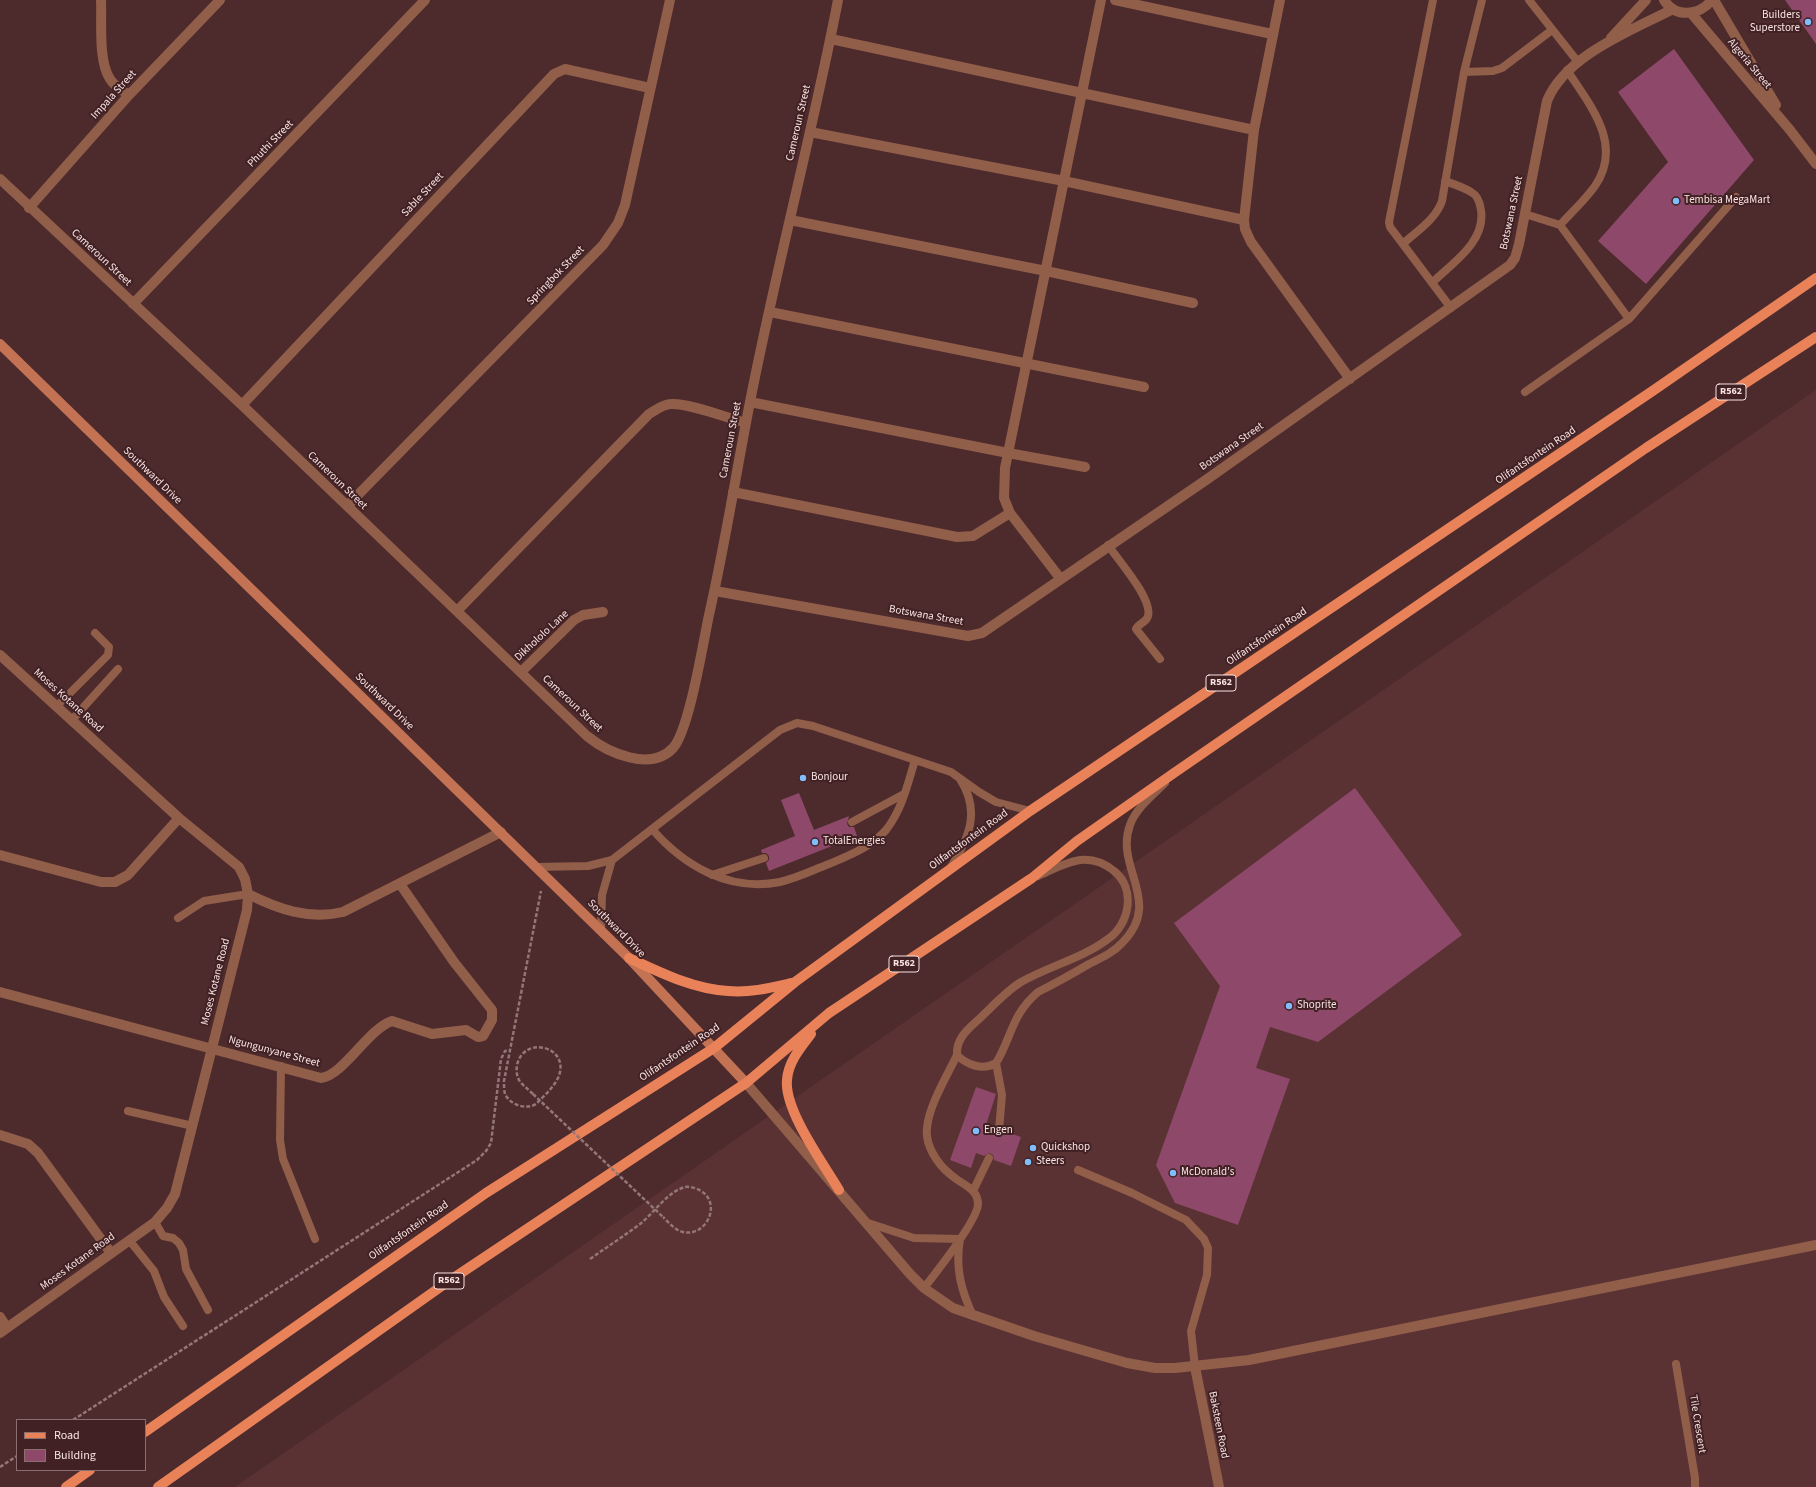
<!DOCTYPE html>
<style>
body{margin:0}
#map{position:relative;width:1816px;height:1487px;overflow:hidden;background:#4d2b2d;font-family:"Source Sans 3",sans-serif}
canvas{display:block}
.legend{position:absolute;left:16px;top:1419px;width:130px;height:52px;box-sizing:border-box;background:#412123;border:1px solid #8b6f70;margin:0;padding:5px 7px;list-style:none;font-size:12px;color:#fae4e4}
.legend li{display:flex;align-items:center;gap:8px;height:20px}
.legend b{width:20px;border:1px solid #8b6f70}
</style>
<div id="map">
<canvas width="1816" height="1487"></canvas>
<ul class="legend">
<li><b style="height:5px;background:#e98258"></b>Road</li>
<li><b style="height:11px;background:#8e486a"></b>Building</li>
</ul>
</div>
<script>
const ctx = document.querySelector('canvas').getContext('2d');
ctx.lineJoin = 'round';
function paint(path, color) { ctx.fillStyle = color; ctx.fill(path, 'evenodd'); }
function trace(path, color, width, dash) { ctx.strokeStyle = color; ctx.lineWidth = width; ctx.lineCap = dash ? 'butt' : 'round'; ctx.setLineDash(dash || []); ctx.stroke(path); }
function label(font, color, halo, rows, align = 'center') {
  ctx.font = font + ' "Source Sans 3",sans-serif'; ctx.lineWidth = 4; ctx.setLineDash([]); ctx.textBaseline = 'middle'; ctx.strokeStyle = halo; ctx.fillStyle = color; for (const [text, x, y, turn = 0] of rows) {
    ctx.save(); ctx.translate(x, y); ctx.rotate((+turn || 0) * Math.PI / 180); ctx.textAlign = isNaN(turn) ? turn : align; if (halo) ctx.strokeText(text, 0, 0); ctx.fillText(text, 0, 0); ctx.restore();
  }
}
const built = new Path2D(`
 M1816,390V1487H235L821,1080Z`);
const building = new Path2D(`
 M1785,0H1816V44Z
 M1674,49L1754,160L1646,284L1598,241L1668,162L1618,92Z
 M1355,788L1462,935L1318,1042L1270,1027L1256,1068L1290,1079L1238,1225L1175,1203L1156,1165L1220,986L1174,923Z
 M799,793L814,830L849,816L847,824L849,827H854L857,836L769,871L766,863L769,860V856L766,853H762L761,850L795,836L781,800Z
 M976,1087L996,1094L986,1125L994,1128V1133L998,1135H1002L1004,1131L1021,1137L1011,1166L994,1160L993,1155L989,1153L984,1156L976,1153L971,1168L950,1160Z`);
const path = new Path2D(`
 M533,1094C529,1090 525,1087 521,1083C517,1078 516,1072 517,1065C524,1034 572,1047 558,1078C553,1088 544,1096 536,1104C526,1110 510,1105 505,1094C504,1090 504,1085 504,1081L541,891
 M590,1259C607,1247 624,1236 640,1224C654,1213 667,1192 685,1187C691,1186 700,1189 705,1194C720,1209 704,1237 683,1232C675,1230 669,1223 663,1217
 M73,1420L477,1160L486,1151L491,1143L501,1059L505,1051L510,1050
 M0,1467L17,1456`);
const service = new Path2D(`
 M1433,0L1389,222L1390,227L1451,308
 M1529,0L1578,62
 M1464,72L1493,71L1502,68L1552,30
 M1525,214L1560,225L1629,319
 M1560,225C1572,212 1585,200 1595,186C1624,144 1589,104 1567,70
 M1404,243C1417,231 1436,219 1442,201L1464,72L1482,0
 M1432,283C1452,263 1486,242 1481,210C1480,203 1477,195 1471,192C1463,187 1453,184 1445,181
 M1525,392L1629,319L1736,197
 M1108,545C1118,560 1153,599 1148,616C1147,622 1139,623 1136,629L1160,659
 M56,707L108,655L109,647L95,633
 M71,721L118,669
 M852,822L904,794
 M652,829C684,866 729,892 780,882C797,878 813,870 829,864C850,855 871,847 886,830C902,810 908,783 915,760
 M537,867L588,866L612,860L780,730L797,723L813,726L951,772L979,792L996,802L1030,811
 M951,867C969,838 981,811 960,779
 M712,875L764,858
 M1038,876C1065,864 1087,849 1114,871C1136,888 1130,924 1108,939C1083,958 1049,966 1021,982C1005,992 992,1007 978,1020C967,1030 956,1039 957,1055C967,1065 983,1071 996,1063C1012,1037 1011,1015 1038,992C1056,983 1072,974 1089,964C1101,958 1113,953 1122,943C1164,901 1114,868 1130,825C1136,808 1153,795 1165,783
 M178,918L204,901L248,894
 M601,931L602,895L612,860
 M996,1063L1002,1095L999,1130
 M281,1066L280,1140L283,1159L315,1239
 M128,1111L193,1126
 M1078,1170L1132,1193L1186,1220L1204,1239L1208,1248L1207,1275L1191,1331L1195,1367
 M973,1191L989,1158
 M155,1222L163,1236L173,1238L179,1243L183,1250L186,1269L208,1310
 M865,1222L914,1238L960,1239C955,1268 961,1290 973,1316
 M129,1240L154,1271L164,1297L183,1326
 M924,1288C935,1274 978,1219 978,1204C978,1188 961,1184 951,1175C937,1164 925,1145 927,1128C929,1105 947,1076 957,1055
 M1676,1364L1695,1478V1487`);
const minor = new Path2D(`
 M101,0C102,22 98,61 110,79C114,86 123,91 129,95
 M1115,0L1272,34
 M1280,0L1254,130L1244,220L1245,229L1251,242L1350,379
 M1664,0C1676,19 1700,15 1712,0
 M1714,0L1776,105
 M1691,13L1790,130L1816,164
 M1611,38L1646,0
 M831,39L1254,130
 M810,132L1064,181L1244,220
 M0,179L242,405L587,736C608,753 651,772 673,748C689,731 703,643 709,615C725,545 736,473 750,402C776,268 812,135 838,0
 M29,208L129,95L220,0
 M790,220L1046,271L1193,303
 M133,304L425,0
 M770,312L1144,387
 M750,402L1008,453L1085,467
 M242,405L554,74L565,69L650,88
 M733,492L957,537L973,536L1010,513L1060,578
 M347,506L603,245L618,223L625,205L670,0
 M1010,513L1004,498L1005,468L1101,0
 M715,591L968,636L982,633L1206,480L1510,265L1515,258L1519,244L1547,101C1566,55 1631,31 1673,9
 M457,611L649,414C656,410 663,404 671,404C690,403 727,418 746,423
 M0,655L179,818L239,867L245,879L248,894L247,910L175,1194L167,1208L155,1222L0,1333
 M521,672L574,620L583,615L603,612
 M0,855L101,882H115L128,875L179,818
 M248,894C278,909 308,920 343,912L501,832
 M0,992L321,1078C344,1075 368,1029 392,1021L432,1034L466,1030L478,1037L483,1036L492,1020V1010L454,962L400,884
 M0,1135L28,1144L38,1153L111,1253
 M0,1317L7,1328
 M1195,1367L1219,1487`);
const tertiary = new Path2D(`
 M746,1083L910,1274L924,1288L953,1308L1034,1336L1127,1363L1155,1368H1175L1249,1360L1816,1245`);
const secondary = new Path2D(`
 M0,344L629,958L746,1083`);
const primary = new Path2D(`
 M629,958C659,972 693,989 728,991C750,993 770,988 792,983
 M811,1034C801,1047 788,1062 787,1080C784,1110 823,1163 839,1190
 M145,1432L486,1193L714,1048L795,982L1030,811L1654,390L1816,278
 M66,1487L90,1470
 M158,1487L446,1283L746,1083L829,1013L1032,878L1077,841L1174,773L1646,448L1816,337`);
const pathBridge = new Path2D(`
 M533,1094L663,1217`);
const markers = [
 [1808,22,4,"#81bdfa"],
 [1676,201,4,"#81bdfa"],
 [803,778,4,"#81bdfa"],
 [815,842,4,"#81bdfa"],
 [1289,1006,4,"#81bdfa"],
 [976,1131,4,"#81bdfa"],
 [1033,1148,4,"#81bdfa"],
 [1028,1162,4,"#81bdfa"],
 [1173,1173,4,"#81bdfa"]
];
const shields = [
 [1731,392,30],
 [1221,683,30],
 [904,964,30],
 [449,1281,30]
];
const shieldNames = [
 ["R562",1731,392],
 ["R562",1221,683],
 ["R562",904,964],
 ["R562",449,1281]
];
const poiNames = [
 ["Builders",1800,16,"right"],
 ["Superstore",1800,29,"right"],
 ["Tembisa MegaMart",1684,201],
 ["Bonjour",811,778],
 ["TotalEnergies",823,842],
 ["Shoprite",1297,1006],
 ["Engen",984,1131],
 ["Quickshop",1041,1148],
 ["Steers",1036,1162],
 ["McDonald's",1181,1173]
];
const streetNames = [
 ["Algeria Street",1749,64,50],
 ["Impala Street",114,95,-48],
 ["Cameroun Street",799,123,-77],
 ["Phuthi Street",271,144,-46],
 ["Sable Street",423,195,-47],
 ["Botswana Street",1512,213,-78],
 ["Cameroun Street",101,258,43],
 ["Springbok Street",556,276,-46],
 ["Cameroun Street",731,440,-79],
 ["Botswana Street",1232,447,-35],
 ["Olifantsfontein Road",1536,456,-34],
 ["Southward Drive",152,476,44],
 ["Cameroun Street",337,481,44],
 ["Botswana Street",926,616,10],
 ["Dikhololo Lane",542,636,-43],
 ["Olifantsfontein Road",1267,637,-34],
 ["Moses Kotane Road",68,701,42],
 ["Southward Drive",384,702,44],
 ["Cameroun Street",572,704,43],
 ["Olifantsfontein Road",969,840,-36],
 ["Southward Drive",616,929,45],
 ["Moses Kotane Road",216,982,-76],
 ["Ngungunyane Street",274,1052,15],
 ["Olifantsfontein Road",680,1053,-34],
 ["Olifantsfontein Road",409,1231,-35],
 ["Moses Kotane Road",78,1262,-36],
 ["Tile Crescent",1697,1424,81],
 ["Baksteen Road",1218,1425,79]
];
paint(built, '#5b3234');
paint(building, '#8e486a');
trace(path, '#937677', 2.5, [4, 2]);
trace(service, '#915e4a', 8);
trace(minor, '#915e4a', 10);
trace(tertiary, '#915e4a', 10);
trace(secondary, '#c37353', 10);
trace(primary, '#e98258', 10);
trace(pathBridge, '#937677', 2.5, [4, 2]);
for (const [x, y, r, color] of markers) { const dot = new Path2D(); dot.arc(x, y, r, 0, 2 * Math.PI); ctx.fillStyle = color; ctx.fill(dot); trace(dot, '#412123', 1.5); }
for (const [x, y, w] of shields) { const box = new Path2D(); box.roundRect(x - w / 2, y - 8, w, 16, 3); ctx.fillStyle = '#412123'; ctx.fill(box); trace(box, '#fae4e4', 1); }
label('bold 10px', '#fae4e4', null, shieldNames);
label('11px', '#fae4e4', '#412123', poiNames, 'left');
label('11px', '#fae4e4', '#412123', streetNames);
</script>
